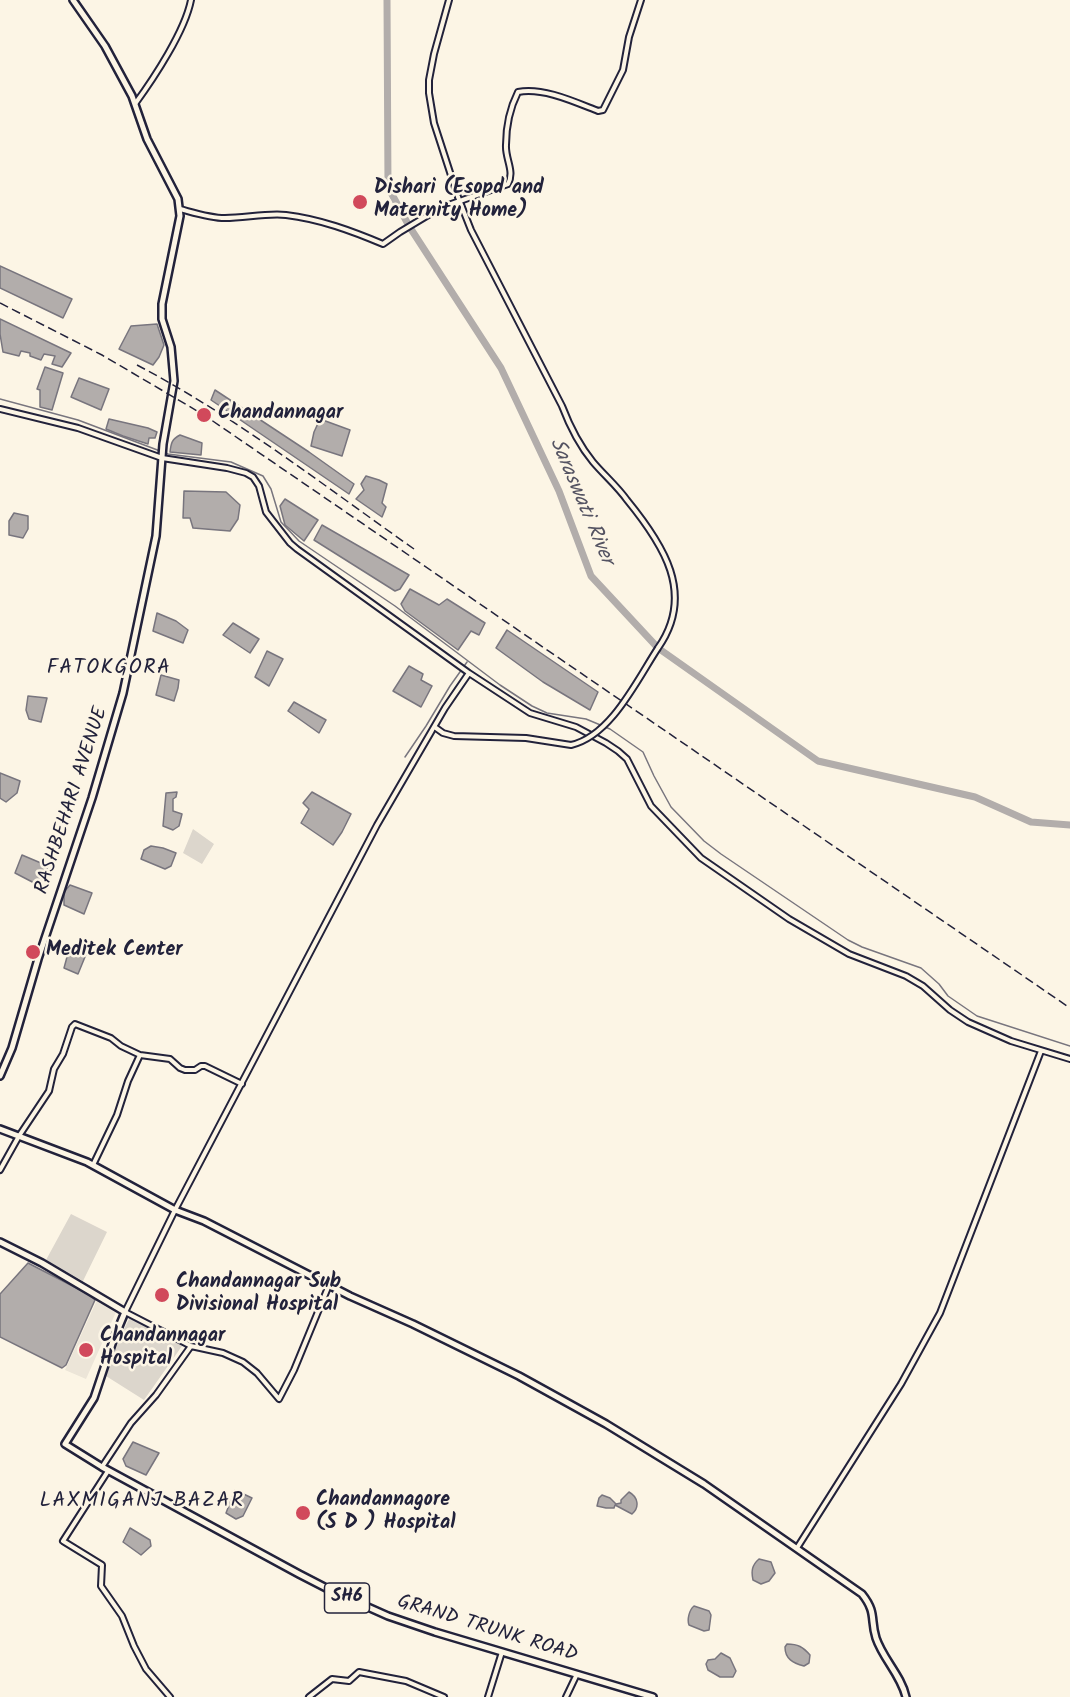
<!DOCTYPE html>
<style>
body{margin:0}
canvas{display:block;background:#fcf5e5}
</style>
<canvas width="1070" height="1697"></canvas>
<script>
const ctx = document.querySelector('canvas').getContext('2d');
ctx.lineJoin = 'round';
function paint(path, color) { ctx.fillStyle = color; ctx.fill(path, 'evenodd'); }
function trace(path, color, width, dash) { ctx.strokeStyle = color; ctx.lineWidth = width; ctx.lineCap = dash ? 'butt' : 'round'; ctx.setLineDash(dash || []); ctx.stroke(path); }
function label(font, color, halo, rows, align = 'center') {
  ctx.font = font + ' Kalam,sans-serif'; ctx.lineWidth = 5; ctx.setLineDash([]); ctx.textBaseline = 'middle'; ctx.strokeStyle = halo; ctx.fillStyle = color; for (const [text, x, y, turn = 0] of rows) {
    ctx.save(); ctx.translate(x, y); ctx.rotate((+turn || 0) * Math.PI / 180); ctx.textAlign = isNaN(turn) ? turn : align; if (halo) ctx.strokeText(text, 0, 0); ctx.fillText(text, 0, 0); ctx.restore();
  }
}
const built = new Path2D(`
 M97,1300L114,1308L116,1312L86,1379L65,1370Z`);
const green = new Path2D(`
 M193,829L214,844L202,864L183,853Z
 M71,1214L107,1232L83,1281L46,1260Z
 M130,1317L182,1346L144,1400L106,1376L120,1337Z`);
const water = new Path2D(`
 M0,266L72,299L63,318L0,288Z
 M0,319L71,353L62,367L52,364L55,356L44,354L41,360L30,356V353L21,351L19,356L3,352L0,334Z
 M157,324L164,345L159,357L153,365L119,349L131,326Z
 M45,367L63,373L52,410L40,407V390L37,389Z
 M79,378L109,389L101,410L71,397Z
 M215,390L309,452L354,484L349,494L211,400Z
 M109,419L148,428L157,432L155,438H149L148,444L123,436L106,429Z
 M320,419L350,430L342,456L311,446L314,432Z
 M180,435L202,443L201,455L170,452C171,443 172,439 180,435Z
 M366,476L379,480L387,484L382,503L386,507L382,517L356,499L364,490L361,484Z
 M184,491L226,492L240,505L238,519L230,531L193,528L190,518H183Z
 M285,499L318,520L304,541L285,525L280,506Z
 M14,513L28,516V529L23,538L9,535V521Z
 M322,525L409,575L400,589L395,591L314,540Z
 M410,589L439,605L447,599L485,623L479,635L471,631L458,650L405,611L401,604Z
 M157,613L176,621L188,630L183,643L153,631Z
 M233,623L259,639L250,653L223,635Z
 M507,630L598,692L590,710L543,682L496,648Z
 M267,651L283,659L269,686L255,677Z
 M409,666L423,674L421,680L432,686L421,707L393,691Z
 M161,675L179,680L178,688L174,701L156,695Z
 M28,696L47,698L41,722L29,719L26,710Z
 M294,702L326,720L319,733L288,711Z
 M0,773L20,781L17,793L6,802L0,798Z
 M177,792L176,797L173,799V811L182,814L179,826L173,830L163,826L166,793Z
 M312,792L351,814L342,832L333,845L301,823L309,809L303,803Z
 M151,846L163,848L176,853L171,866L165,869L141,859L144,850Z
 M22,855L48,866L40,886L15,873Z
 M70,885L92,893L84,914L64,905V892Z
 M70,946L87,952L78,974L64,968Z
 M28,1263L88,1294L95,1300L66,1365L62,1368L0,1337V1294Z
 M133,1442L159,1453L146,1475L126,1466L123,1459Z
 M235,1490L252,1498L243,1516L236,1519L226,1513Z
 M629,1492C638,1497 640,1507 632,1514L615,1505L614,1508H606L597,1506L599,1498L602,1495L610,1498L616,1504L621,1503V1500Z
 M130,1528L150,1540L151,1546L141,1555L123,1542Z
 M759,1559L771,1562L775,1573L769,1581L761,1584L753,1580C751,1571 752,1565 759,1559Z
 M694,1606L709,1611L711,1615L709,1630L704,1631L689,1625C687,1620 689,1610 694,1606Z
 M787,1644C798,1644 803,1647 810,1655L809,1663L804,1666C793,1663 785,1659 785,1647Z
 M721,1653L730,1658L736,1671L733,1677H720L708,1670L706,1664L708,1660L715,1659Z`);
const stream = new Path2D(`
 M0,399L78,420L168,454L231,462L263,476L271,489L281,522L299,541L395,606L500,685L532,706L547,713L586,719L610,729L643,752L654,776L671,807L704,841L721,854L848,940L862,947L921,968L939,984L948,996L977,1016L1070,1046
 M405,757L426,726L450,686L467,662`);
const river = new Path2D(`
 M387,0L388,187L409,226L501,368L559,491L591,576L658,648L818,761L975,797L1031,822L1070,825`);
const minor = new Path2D(`
 M449,0L434,54L429,80V93L434,123L458,197L471,230L562,406C570,427 579,445 593,462C604,475 617,486 627,500C663,544 696,594 658,648
 M135,104C154,78 185,31 191,0
 M180,209C195,213 210,218 225,218C245,218 266,213 286,215C320,219 352,231 383,244L400,232L440,208L508,184C515,171 505,159 506,145C506,128 510,108 518,92C543,87 575,102 598,111L603,110L623,70L629,37L641,0
 M0,409L78,428L162,458L227,468L246,473L253,477L259,486L266,512L290,543L297,549L469,673L530,713L576,727L606,743L618,751L627,759L651,806L701,858L789,919L849,954L906,976L923,986L950,1010L968,1022L1011,1041L1070,1059
 M93,1165L117,1115L128,1081L140,1055
 M0,1170L19,1136L49,1091L54,1069L63,1054L72,1027L75,1024L111,1038L121,1046L140,1055L170,1059L180,1068L185,1070H195L201,1066H205L242,1084
 M329,1285L294,1370L279,1399L257,1373L243,1362L223,1353L191,1346L125,1312L175,1210L377,825L445,708L469,673
 M102,1467L131,1423L156,1395L191,1346
 M108,1471L63,1541L102,1565L101,1586L122,1616L134,1646L146,1669L170,1697
 M797,1548L901,1384L940,1313L1041,1051
 M309,1697L332,1679L349,1681L359,1672L406,1681L444,1697
 M488,1697L502,1652
 M566,1697L577,1674`);
const major = new Path2D(`
 M0,1076L12,1048L38,959L92,798L123,693L156,536L163,444L174,381L171,347L162,319V304L180,216L178,199L147,139L132,96L105,46L73,0
 M0,1129L87,1162L175,1210L204,1221L350,1296L413,1324L519,1376L606,1424L704,1484L862,1594C877,1613 870,1619 876,1638C883,1659 901,1675 906,1697
 M0,1242L42,1263L125,1312L113,1341L94,1398L65,1444L102,1467L299,1574L332,1591L388,1616L435,1632L653,1697`);
const rail = new Path2D(`
 M0,303L102,355L204,415L1070,1008
 M137,365C236,417 323,485 414,549`);
const minorBridge = new Path2D(`
 M436,728L443,733L454,736L526,738L571,745C611,736 637,680 658,648`);
const markers = [
 [360,202,8,"#d1495b"],
 [204,415,8,"#d1495b"],
 [33,952,8,"#d1495b"],
 [162,1295,8,"#d1495b"],
 [86,1350,8,"#d1495b"],
 [303,1513,8,"#d1495b"]
];
const shields = [
 [347,1598,45]
];
const shieldNames = [
 ["SH6",347,1598]
];
const poiNames = [
 ["Dishari (Esopd and",374,190],
 ["Maternity Home)",374,213],
 ["Chandannagar",218,415],
 ["Meditek Center",46,952],
 ["Chandannagar Sub",176,1284],
 ["Divisional Hospital",176,1307],
 ["Chandannagar",100,1338],
 ["Hospital",100,1361],
 ["Chandannagore",316,1502],
 ["(S D ) Hospital",316,1525]
];
const streetNames = [
 ["RASHBEHARI AVENUE",73,801,-72],
 ["GRAND TRUNK ROAD",487,1630,17]
];
const waterNames = [
 ["Saraswati River",580,502,67]
];
const neighbourhoodNames = [
 ["FATOKGORA",109,669],
 ["LAXMIGANJ BAZAR",142,1502]
];
paint(built, '#ece5d8');
paint(green, '#dcd6cc');
paint(water, '#b2adab');
trace(water, '#78757e', 1.5);
trace(stream, '#78757e', 1.5);
trace(river, '#b2adab', 7);
trace(minor, '#22223b', 8);
trace(major, '#22223b', 10);
trace(minor, '#fcf5e5', 4);
trace(major, '#fcf5e5', 5);
trace(rail, '#22223b', 1.5, [9, 4.5]);
trace(minorBridge, '#22223b', 8, []);
trace(minorBridge, '#fcf5e5', 4);
for (const [x, y, r, color] of markers) { const dot = new Path2D(); dot.arc(x, y, r, 0, 2 * Math.PI); ctx.fillStyle = color; ctx.fill(dot); trace(dot, '#fcf5e5', 2); }
for (const [x, y, w] of shields) { const box = new Path2D(); box.roundRect(x - w / 2, y - 15, w, 30, 4.5); ctx.fillStyle = '#fcf5e5'; ctx.fill(box); trace(box, '#22223b', 1.5); }
label('bold 18px', '#22223b', null, shieldNames);
label('bold 20px', '#22223b', '#fcf5e5', poiNames, 'left');
label('20px', '#22223b', '#fcf5e5', streetNames);
label('italic 21px', '#545362', '#fcf5e5', waterNames);
ctx.letterSpacing = '1.5px';
label('21px', '#22223b', '#fcf5e5', neighbourhoodNames);
ctx.letterSpacing = '0px';
</script>
